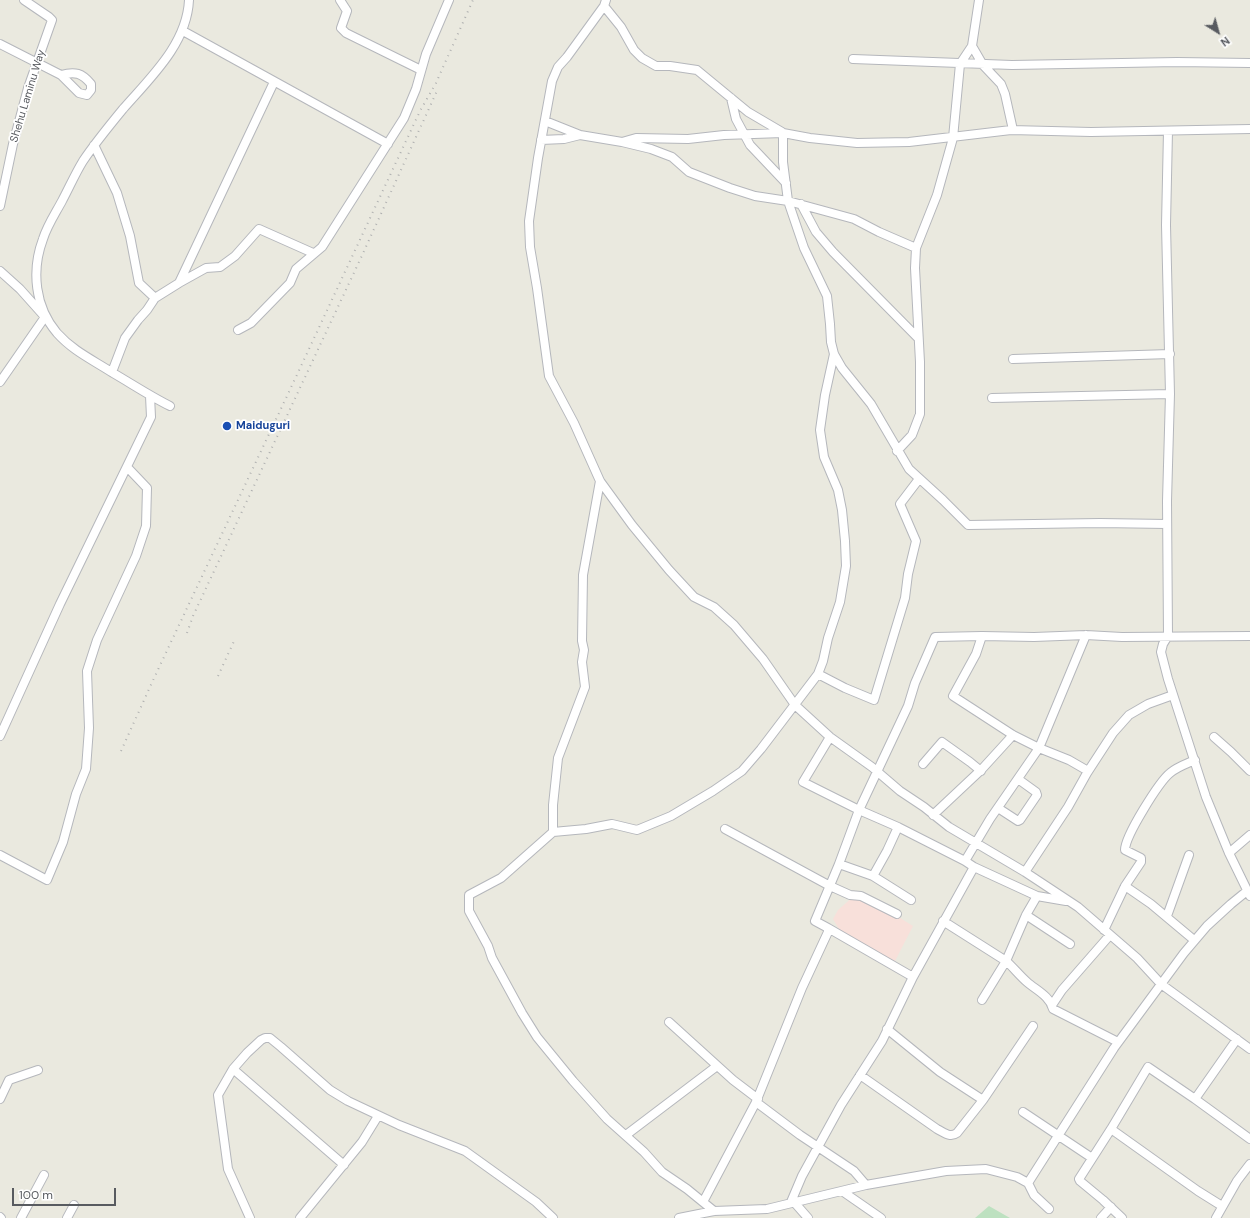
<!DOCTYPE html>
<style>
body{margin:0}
#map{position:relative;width:1250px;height:1218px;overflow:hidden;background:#eae9df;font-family:"DM Sans",sans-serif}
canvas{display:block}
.north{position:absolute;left:1198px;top:12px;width:40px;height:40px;-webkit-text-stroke:3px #fff;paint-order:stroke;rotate:143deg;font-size:11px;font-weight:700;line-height:16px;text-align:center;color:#585b60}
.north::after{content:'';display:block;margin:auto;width:14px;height:18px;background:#585b60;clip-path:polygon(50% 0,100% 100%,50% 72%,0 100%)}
.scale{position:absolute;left:12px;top:1188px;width:104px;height:18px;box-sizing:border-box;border:2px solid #585b60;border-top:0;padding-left:5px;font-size:12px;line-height:14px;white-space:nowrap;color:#585b60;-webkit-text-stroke:3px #fff;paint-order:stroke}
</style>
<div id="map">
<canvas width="1250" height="1218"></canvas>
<div class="north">N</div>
<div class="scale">100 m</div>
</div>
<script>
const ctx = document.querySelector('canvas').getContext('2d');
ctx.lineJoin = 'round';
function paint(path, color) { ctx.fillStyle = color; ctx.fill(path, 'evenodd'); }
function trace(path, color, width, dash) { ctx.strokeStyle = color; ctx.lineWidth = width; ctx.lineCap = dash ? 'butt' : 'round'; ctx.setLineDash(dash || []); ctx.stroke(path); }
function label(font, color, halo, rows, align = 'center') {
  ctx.font = font + ' "DM Sans",sans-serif'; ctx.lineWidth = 3.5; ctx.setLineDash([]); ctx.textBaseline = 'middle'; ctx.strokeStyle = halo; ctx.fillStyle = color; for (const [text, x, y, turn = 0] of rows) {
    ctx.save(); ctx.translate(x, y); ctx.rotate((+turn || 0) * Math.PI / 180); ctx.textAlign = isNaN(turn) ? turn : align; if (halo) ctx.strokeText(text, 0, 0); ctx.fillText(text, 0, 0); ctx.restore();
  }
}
const medical = new Path2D(`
 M855,895L884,908L913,926L894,963L840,931L833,919L838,910Z`);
const green = new Path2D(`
 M989,1206L1010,1218H975Z`);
const minor = new Path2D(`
 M340,0L347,11L341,28L346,33L421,70
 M606,0L604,6L567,57L558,67L552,81L538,158L529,221L530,247L537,288L549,376L574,423L600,481L632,525L669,570L694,597L714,607L734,625L763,659L795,705L830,737L872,767L900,791L924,807L949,827L1025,872L1078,907L1137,958L1161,984L1250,1049
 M979,0L972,46L983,65L1001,84L1005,94L1013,130
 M604,6L621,27L634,50L642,58L656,66H670L697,70L748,112L782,132
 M183,31L388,144
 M0,44L61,75L79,93L87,95L91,90V84C82,73 75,71 61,75
 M853,59L1012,65L1177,62L1250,63
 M731,98L736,119L750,145L786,183
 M545,121L580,135L622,142L651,149L672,157L689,172L730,188L755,196L788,201L854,219L879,232L916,248
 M1168,131L1166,225L1170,394L1167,501L1168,636L1163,644L1161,652L1168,679L1206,797L1229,853L1250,896
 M783,133V162L788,201L804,248L827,296L830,324L831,342L834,354L842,368L871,404L909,469L943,500L968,525L1100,523L1167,524
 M541,140L564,139L580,135
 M622,142L636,138L688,139L724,135L783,133L810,138L857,143L909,142L1011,130L1091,132L1250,129
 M94,145L117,193L130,236L139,283L155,298
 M801,204L816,232L833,252L918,338
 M0,206L13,144L28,88L52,20L49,17L24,0
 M0,271L20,289L45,317L0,382
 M179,283L274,82
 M238,330L251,323L290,283L296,269L322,247L404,118L416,89L426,54L449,0
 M1013,359L1170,354
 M112,372L125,338L138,320L147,310L155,298L179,283L206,268L220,267L235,256L259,229L313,253
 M992,398L1170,394
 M170,406C150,396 132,384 113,373C93,360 73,351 57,333C35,307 31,271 43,239C47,226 55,214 62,201C69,188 75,174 83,161C95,143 109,126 123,109C150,78 187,44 189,0
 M897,451L912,435L920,414V362L915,268L916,248L937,195L953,138L960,64L972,46
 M982,636L976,654L953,696L1013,735L1039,748L1069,760L1088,771
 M818,674L845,688L874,700L905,598L908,574L916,541L900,504L919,479
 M0,736L60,604L151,417L150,396
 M830,737L803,782L859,810L898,827L965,861L974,867L1037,896L1066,901
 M1214,737L1231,752L1250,771
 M923,764L942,742L970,762L981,771
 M998,808L1018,821L1020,820L1037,795L1036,792L1018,779
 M933,815L982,769L1013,735
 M725,829L830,886L850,895L861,896L897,914
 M553,832V805L558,758L585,687L582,662L584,650L582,641L583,575L600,481
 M1229,853L1250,835
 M0,855L47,880L63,842L76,794L86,769L89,728L87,671L97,640L136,556L146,526L147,488L127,467
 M965,861L990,819L1039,748L1086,635
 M839,864L859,810L908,706L915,683L935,637L982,636L1034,637L1086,635L1122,637L1250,636
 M1025,872L1068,807L1087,773L1113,733L1129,715L1148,704L1173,695
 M873,876L911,900
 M1125,886L1151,904L1194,940
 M1037,896L1026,915L1006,961C1013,967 1019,975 1027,982C1036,990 1050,996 1053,1009L1118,1042
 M1026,915L1070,944
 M1167,916L1189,855
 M943,921L1006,961L982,1000
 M828,928L913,977
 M1104,930L1125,886L1141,862V858L1125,850C1125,836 1159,782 1170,773C1177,767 1186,764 1195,760
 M1052,1005L1062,990L1110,935
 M669,1022L733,1080L758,1099
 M887,1029L940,1072L983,1100
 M233,1069L344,1165
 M860,1075L937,1129C945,1133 950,1138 957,1133L983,1100L1033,1026
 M0,1099L9,1080L38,1070
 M1195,1099L1237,1039
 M756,1102L800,1135L854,1171L866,1185
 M1023,1112L1092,1158
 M1111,1129L1198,1191L1222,1206
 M626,1135L717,1066
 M1028,1183L1114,1048L1184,953L1207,926L1231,904L1247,891
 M842,1191L881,1218
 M703,1202L756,1102L802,988L828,932V928L815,921L839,864L873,876L887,851L898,827
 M791,1202L802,1176L841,1105L882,1041L913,977L974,867
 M794,1202L808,1218
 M714,1211L687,1189L662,1172L644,1152L607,1119L573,1081L537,1037L522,1013L492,958L488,946L469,911V895L501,878L553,832L586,829L612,824L637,830L671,816L713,791L742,771L761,749L818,674L823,661L828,638L840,602L846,566L845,541L842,510L838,490L824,457L820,430L825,395L834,354
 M0,1217L1,1218
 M21,1218L44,1175
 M67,1218L74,1205
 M250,1218L228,1169L218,1095L233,1069L247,1053L261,1040L265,1038H270L281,1047L330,1090L348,1101L399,1125L465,1151L536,1202L553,1218
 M300,1218L362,1142L378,1116
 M679,1218L714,1211L767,1209L866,1185L946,1171L986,1169L1017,1177L1028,1183L1034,1195L1049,1209
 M1101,1218L1111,1207
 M1122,1218L1103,1200L1080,1181L1079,1179L1111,1129L1148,1067L1195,1099L1250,1139
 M1216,1218L1237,1181L1250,1164`);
const rail = new Path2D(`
 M187,633L193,616L359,262L437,91
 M218,676L235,639
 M121,751L155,676L295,379L420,111L436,83L473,0`);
const markers = [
 [227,426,5,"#1a4fb4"]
];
const streetNames = [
 ["Shehu Laminu Way",28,96,-73]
];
const transitNames = [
 ["Maiduguri",236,426]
];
paint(medical, '#f8e0da');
paint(green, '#bde1c0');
trace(minor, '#b5b7bc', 10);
trace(minor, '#fff', 8);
trace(rail, '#b0b1b1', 2, [1, 5]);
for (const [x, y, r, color] of markers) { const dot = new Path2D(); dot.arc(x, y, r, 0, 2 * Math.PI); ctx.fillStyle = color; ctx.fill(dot); trace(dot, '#fff', 1.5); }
label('11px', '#585b60', '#fff', streetNames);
label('bold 11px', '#164399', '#fff', transitNames, 'left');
</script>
